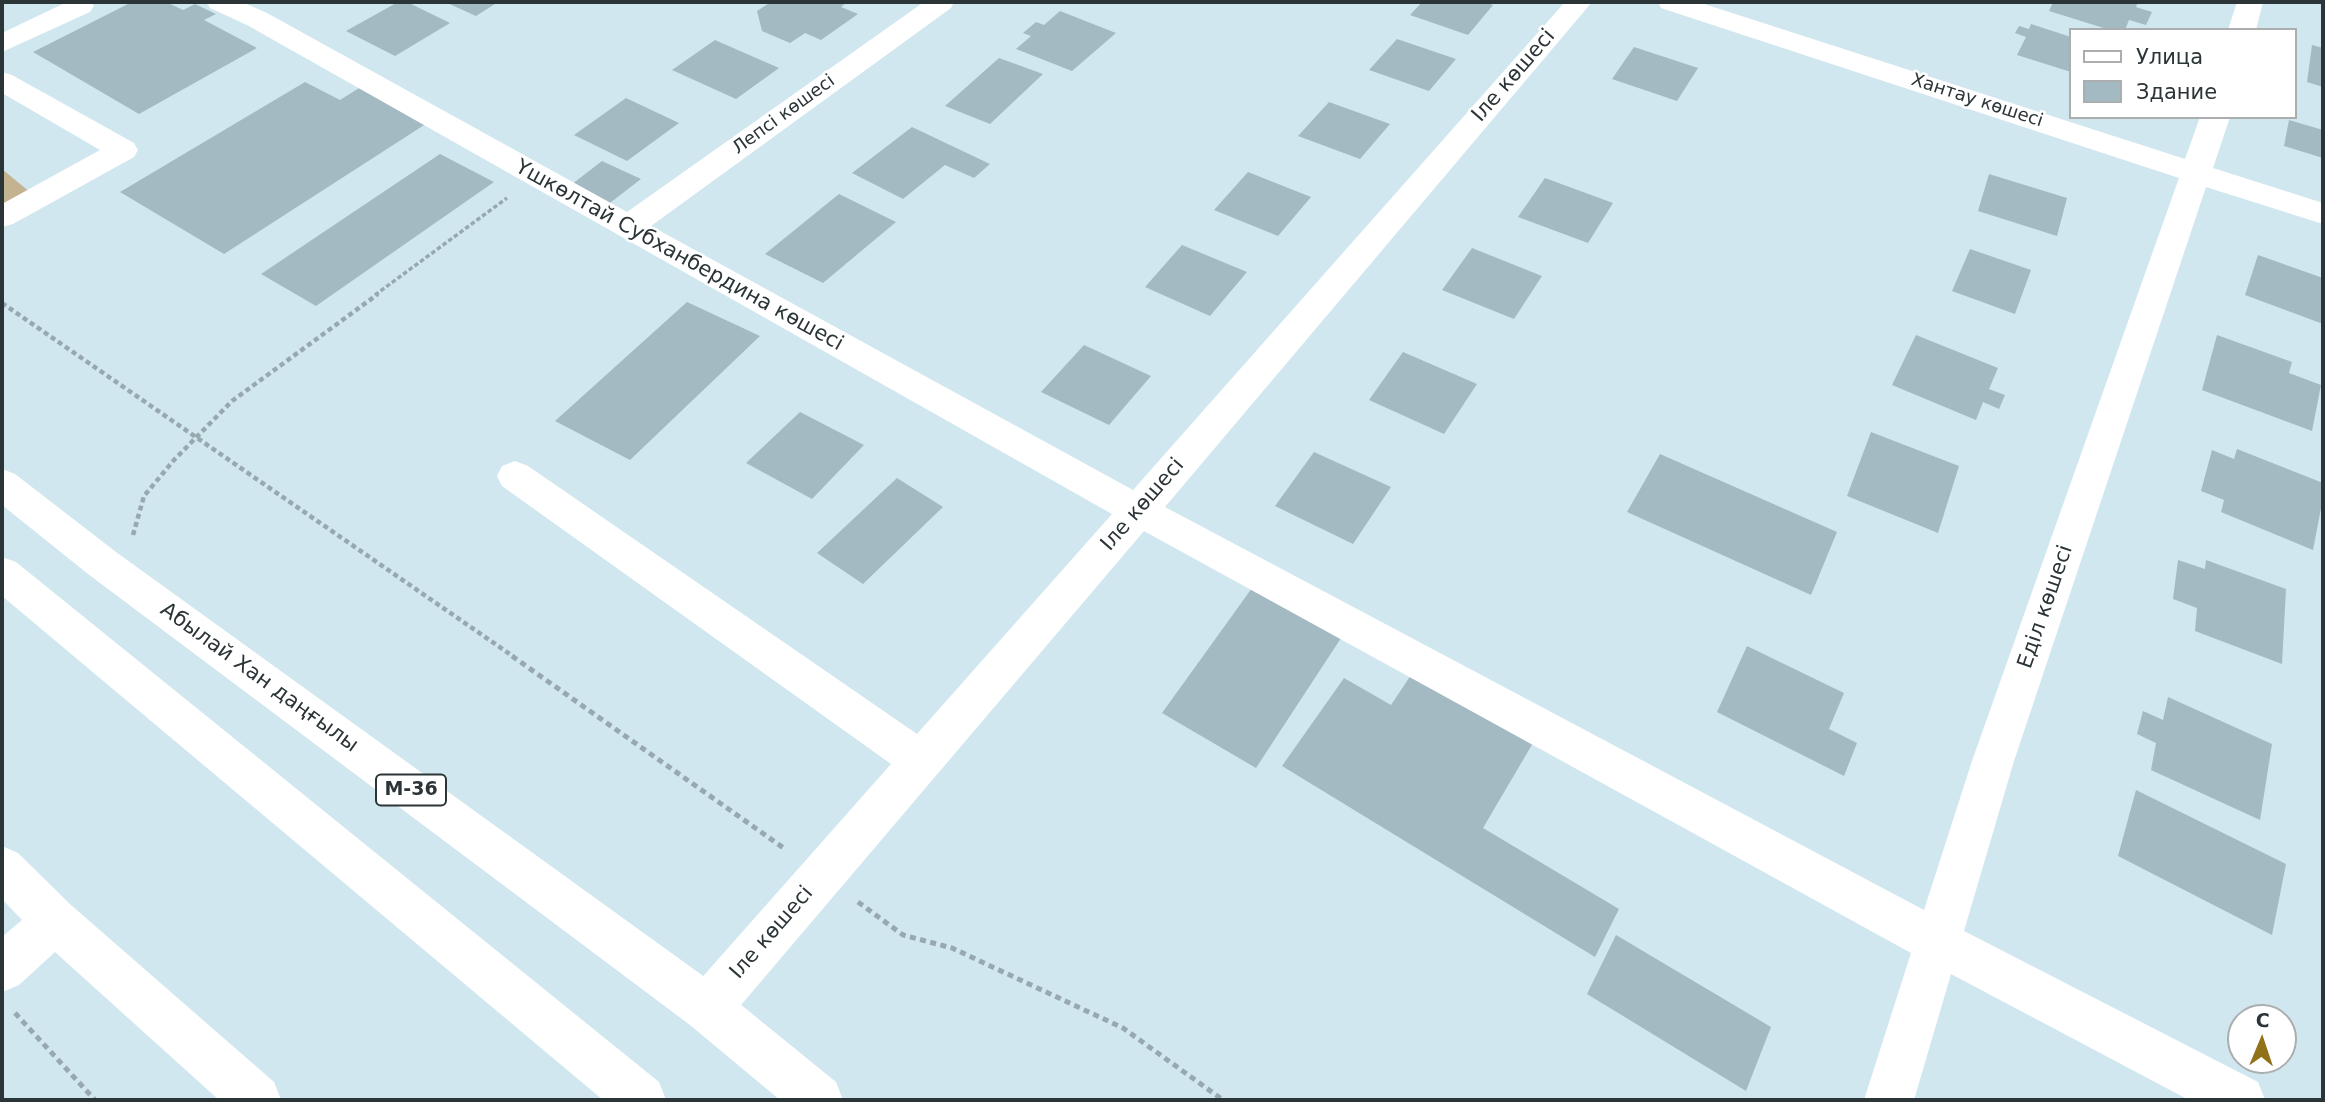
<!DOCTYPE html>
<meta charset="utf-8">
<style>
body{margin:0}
#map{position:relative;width:2325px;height:1102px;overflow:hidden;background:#d1e7f0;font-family:"DejaVu Sans",sans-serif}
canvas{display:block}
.frame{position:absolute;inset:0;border:4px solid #2b3437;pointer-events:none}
.legend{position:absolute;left:2069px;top:28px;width:228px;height:91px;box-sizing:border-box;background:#fff;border:2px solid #aaaeaf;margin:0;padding:9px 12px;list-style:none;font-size:21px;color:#2b3437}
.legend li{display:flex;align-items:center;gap:14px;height:35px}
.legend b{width:35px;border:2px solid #aaaeaf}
.north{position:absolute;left:2227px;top:1004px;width:70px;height:70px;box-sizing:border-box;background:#fff;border:2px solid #aaaeaf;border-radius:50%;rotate:2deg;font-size:19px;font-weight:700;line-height:28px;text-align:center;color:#2b3437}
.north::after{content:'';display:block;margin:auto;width:24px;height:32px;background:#927218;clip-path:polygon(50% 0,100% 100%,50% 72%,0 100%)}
</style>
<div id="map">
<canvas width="2325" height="1102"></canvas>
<div class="frame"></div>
<ul class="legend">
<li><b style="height:9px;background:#fff"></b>Улица</li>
<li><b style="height:19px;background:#a3bac2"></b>Здание</li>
</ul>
<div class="north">С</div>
</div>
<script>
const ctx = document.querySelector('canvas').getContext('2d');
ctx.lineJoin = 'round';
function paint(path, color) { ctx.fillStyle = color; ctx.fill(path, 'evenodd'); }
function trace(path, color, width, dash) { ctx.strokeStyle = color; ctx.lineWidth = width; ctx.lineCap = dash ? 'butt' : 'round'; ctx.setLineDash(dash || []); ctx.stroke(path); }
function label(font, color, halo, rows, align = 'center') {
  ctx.font = font + ' "DejaVu Sans",sans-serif'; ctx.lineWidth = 5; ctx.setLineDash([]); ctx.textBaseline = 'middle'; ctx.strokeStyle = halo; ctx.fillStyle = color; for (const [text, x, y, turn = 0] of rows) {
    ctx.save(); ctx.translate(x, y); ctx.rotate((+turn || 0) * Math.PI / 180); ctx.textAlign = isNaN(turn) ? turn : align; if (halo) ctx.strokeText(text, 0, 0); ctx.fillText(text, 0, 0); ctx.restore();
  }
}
const green = new Path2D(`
 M2,169L37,198L2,217Z`);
const building = new Path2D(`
 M132,2H166L183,10L195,4L216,14L204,20L257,48L139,114L33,52Z
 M398,2H407L450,23L395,56L346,31Z
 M445,2H498L476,16Z
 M771,2H847L841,7L858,14L821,40L805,33L790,43L762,31L757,11Z
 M1422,2H1482L1493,5L1468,35L1410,15Z
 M2053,2H2138L2136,7L2152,12L2146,25L2129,20L2125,30H2110L2049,11Z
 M1060,11L1116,33L1072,71L1016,49L1031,36L1023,33L1036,22L1044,25Z
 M2031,24L2071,37V72L2017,55L2026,37L2015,33L2019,26L2029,29Z
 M1397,39L1456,59L1429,91L1369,70Z
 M715,40L779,68L736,99L672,70Z
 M2312,45L2323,48V87L2307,82Z
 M1634,47L1698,68L1677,101L1612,79Z
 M999,58L1043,74L990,124L945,106Z
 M305,82L340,100L364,85L432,120L224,254L120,192Z
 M626,98L679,123L627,161L574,135Z
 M1329,102L1390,124L1360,159L1298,136Z
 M2289,120L2323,130V158L2284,146Z
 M912,127L990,164L974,178L945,165L903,199L852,173Z
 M440,154L494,182L316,306L261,274Z
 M602,161L641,179L606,206L567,188Z
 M1248,172L1311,197L1278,236L1214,210Z
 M1989,174L2067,198L2057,236L1978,211Z
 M1545,178L1613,203L1588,243L1518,217Z
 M839,194L896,222L823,283L765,254Z
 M1182,245L1247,272L1210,316L1145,287Z
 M1472,248L1542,276L1514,319L1442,290Z
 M1970,249L2031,270L2015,314L1952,291Z
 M2258,255L2323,278V324L2245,295Z
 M687,302L760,336L630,460L555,421Z
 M1916,335L1998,368L1989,389L2005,395L1999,409L1983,402L1976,420L1892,385Z
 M2217,335L2292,362L2289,373L2321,385L2312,431L2202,390Z
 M1084,345L1151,376L1109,425L1041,392Z
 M1403,352L1477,384L1444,434L1369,400Z
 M800,412L864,445L812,499L746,463Z
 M1871,432L1959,466L1938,533L1847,496Z
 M2237,449L2323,483V498L2313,550L2221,512L2224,500L2201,491L2212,450L2234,459Z
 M1314,452L1391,487L1353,544L1275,506Z
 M1660,454L1837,532L1811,595L1627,512Z
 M897,478L943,507L863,584L817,553Z
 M2178,560L2205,569L2206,560L2286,589L2282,664L2195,631L2197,608L2173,599Z
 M1252,588L1343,635L1256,768L1162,713Z
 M1747,646L1844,693L1829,729L1857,743L1844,776L1717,712Z
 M1411,675L1533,743L1483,828L1619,909L1595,957L1282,766L1344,678L1391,705Z
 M2168,697L2272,744L2260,820L2151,770L2156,743L2137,734L2143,711L2163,720Z
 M2136,790L2286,864L2272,935L2118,856Z
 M1616,935L1771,1027L1746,1091L1587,994Z`);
const pathFar2 = new Path2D(`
 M375,295L507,198`);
const pathFar1 = new Path2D(`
 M2,303L514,657
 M133,535L144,496L174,460L232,401L378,294`);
const path = new Path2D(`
 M512,656L785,849
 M858,902L903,935L952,948L1123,1028L1223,1100
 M15,1013L95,1100`);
const minor = new Path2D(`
 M67,2H91L94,6L90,12L2,52V33Z
 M207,2H242L267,13L627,212L924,2H954L951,8L651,226L1133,490L1565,2H1592L1165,507L1924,910L1972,761L2179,178L1661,8L1658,2H1698L2185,159L2200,117H2230L2213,168L2323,203V224L2206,187L2014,761L1964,931L2258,1082L2265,1100H2189L1951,974L1914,1100H1864L1911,953L1144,531L724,1025L707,1032L690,1025L683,1008L690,991L891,764L502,486L497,476L502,466L515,461L528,466L917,734L1112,514L247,25L210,8Z
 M2237,2H2263L2256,30H2228Z
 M2,72L12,75L134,143L138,150L134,157L13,224L2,227V204L100,150L2,93Z
 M2,846L18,853L71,905L274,1082L281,1100H219L55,952L19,985L2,992V937L22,920L2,899Z`);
const major = new Path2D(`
 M2,469L15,474L116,552L724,991L836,1082L843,1100H780L690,1025L88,574L2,505Z
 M2,557L16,562L659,1082L666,1100H603L2,596Z`);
const farStreetnames = [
 ["Хантау көшесі",1977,101,18],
 ["Лепсі көшесі",784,115,-36]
];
const shields = [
 [411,790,70]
];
const shieldNames = [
 ["M-36",411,790]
];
const streetNames = [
 ["Іле көшесі",1514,76,-49],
 ["Үшкөлтай Субханбердина көшесі",679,256,29],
 ["Іле көшесі",1143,505,-49],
 ["Еділ көшесі",2046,607,-71],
 ["Абылай Хан даңғылы",259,678,36],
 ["Іле көшесі",772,933,-49]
];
paint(green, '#c3b390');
paint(building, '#a3bac2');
trace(pathFar2, '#97a8af', 3.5, [4.5, 2.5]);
trace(pathFar1, '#97a8af', 4.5, [5, 3.5]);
trace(path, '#97a8af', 5, [6, 4.5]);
paint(minor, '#fff');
paint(major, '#fff');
label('18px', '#2b3437', '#fff', farStreetnames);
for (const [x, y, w] of shields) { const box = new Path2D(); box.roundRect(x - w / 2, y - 15.5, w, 31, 5); ctx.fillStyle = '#fff'; ctx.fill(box); trace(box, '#2b3437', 2); }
label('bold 19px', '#2b3437', null, shieldNames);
label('21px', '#2b3437', '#fff', streetNames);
</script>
